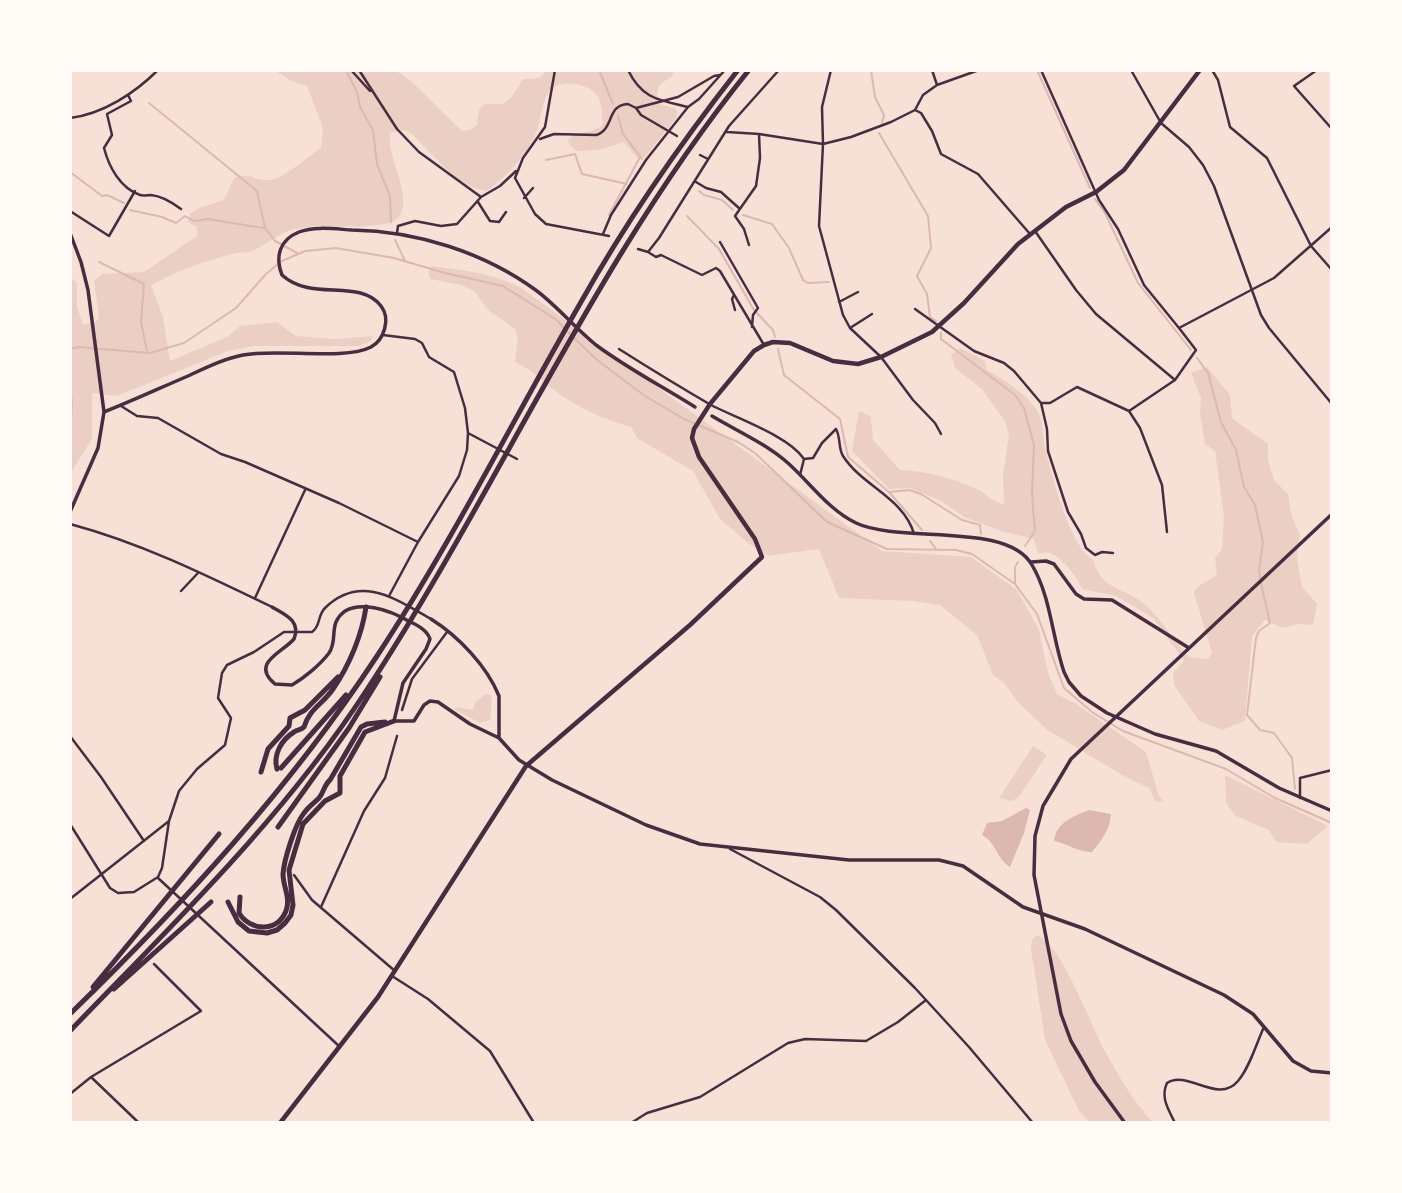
<!DOCTYPE html>
<style>
body{margin:0}
#map{position:relative;width:1402px;height:1193px;overflow:hidden;background:#f7e1d7;font-family:"Nunito Sans",sans-serif}
canvas{display:block}
.frame{position:absolute;inset:0;border:72px solid #fffaf5;pointer-events:none}
</style>
<div id="map">
<canvas width="1402" height="1193"></canvas>
<div class="frame"></div>
</div>
<script>
const ctx = document.querySelector('canvas').getContext('2d');
ctx.lineJoin = 'round';
function paint(path, color) { ctx.fillStyle = color; ctx.fill(path, 'evenodd'); }
function trace(path, color, width, dash) { ctx.strokeStyle = color; ctx.lineWidth = width; ctx.lineCap = dash ? 'butt' : 'round'; ctx.setLineDash(dash || []); ctx.stroke(path); }
const green = new Path2D(`
 M274,70H395L411,81L462,131L470,130L477,125C478,92 493,110 506,102C513,98 518,86 523,79C533,79 541,80 546,70H674L672,76L659,85L657,94L659,104L674,108L678,112L676,118L645,157L637,158L624,142L599,150L576,151L570,146L568,140C579,129 594,135 603,124C602,116 602,104 598,97C590,83 559,78 549,91C543,100 541,117 538,128C528,153 509,175 487,191C456,187 432,153 411,133L404,130L390,133C387,159 409,188 402,211C398,224 380,225 369,226C345,228 320,224 295,229C280,232 266,245 252,251C247,253 242,252 236,253C208,260 177,271 151,285L163,317L170,361L227,337L240,326L277,322L296,336L335,339L373,336L371,341L359,346H255L228,351L117,396L92,393V439L70,474V276L77,284V307L83,324L95,323L99,317L94,281L102,274L144,272L197,236V227L188,222L190,213L202,207L224,200L234,178C254,172 251,180 267,180C283,181 306,157 321,148L323,128L307,86L291,81Z
 M432,266C468,272 486,271 520,287L882,551L971,557L1017,590L1039,630L1048,673L1057,694L1076,704L1146,752L1159,796L1163,801L1156,802L1149,788L1122,775L1046,729L1017,701L1004,683L993,675L977,635L940,605L913,601L839,598L819,549L768,556L748,543L720,519L693,471L637,438L631,427C602,419 575,406 551,388C538,377 532,370 515,362L518,337L515,329L489,311L475,292L462,285L430,279L428,272Z
 M960,348L985,361L986,370C1005,380 1024,392 1037,410C1045,422 1042,439 1046,452C1053,479 1070,546 1093,560C1102,593 1131,588 1150,609C1164,624 1175,642 1189,657L1208,659L1212,653L1194,593L1197,587L1217,575L1215,558L1222,549L1224,517L1215,451L1205,444L1200,414L1201,398L1191,373L1207,367L1230,395L1232,418L1268,444V460L1274,480L1288,494L1291,514L1300,535L1297,559L1302,587L1317,604L1313,625L1299,624L1282,628L1265,620L1252,636L1245,721L1222,730L1199,721L1174,685L1173,673L1184,661L1153,618L1116,596L1082,589C1078,578 1063,558 1050,553C1047,552 1042,553 1038,553L1034,539L1001,531L964,517L941,501L910,488L889,489L852,451L859,411L871,416L873,440L900,470C926,471 952,478 975,488C986,493 991,502 1004,504L1003,476L1009,434L1005,421L982,389L955,368L951,355Z
 M485,694H489L492,699L490,720L480,723L454,709L457,707L473,710L475,703Z
 M1033,746L1047,755L1018,798L1011,801L999,798Z
 M1225,775L1328,826L1307,844L1276,842L1269,830L1236,816L1226,803Z
 M1036,935C1060,940 1092,1028 1105,1051C1119,1076 1133,1102 1154,1123H1091L1079,1111L1045,1040L1031,949L1032,940Z`);
const water = new Path2D(`
 M1026,808L1030,810L1024,833L1010,867C996,858 996,842 982,835L987,823L1002,821Z
 M1089,810L1111,814C1110,830 1101,841 1092,852C1078,852 1068,844 1054,841C1056,822 1074,816 1089,810Z`);
const stream = new Path2D(`
 M346,70L357,92L360,107L373,130L377,164L390,196L391,222
 M599,70L613,104
 M871,70L875,97L884,115L882,123
 M1037,70L1090,188
 M149,103L257,191L265,228L275,241L297,253
 M618,116L623,134L642,159
 M879,133L928,216L931,248L917,276L927,294L930,317L936,321
 M546,160L575,154L582,174L627,184
 M70,172L102,196L107,195L124,203
 M699,191L704,195L722,200L733,210
 M1095,199L1105,213L1138,283L1191,350
 M130,210L162,217L176,223L185,216L194,221L208,219L263,228
 M609,215L640,157
 M743,215L772,224L789,248L803,280L808,283L829,282
 M687,216L719,249L754,310L773,330L775,337
 M395,240L405,261
 M99,262L144,284L141,322L147,351
 M568,332L597,360L645,396L684,419L738,442L755,453L827,522L887,549L956,550L972,554L1015,584L1037,614L1064,688L1092,712L1123,731L1226,769L1275,798L1332,823
 M941,333V339L1015,395L1024,408L1034,445L1032,494L1035,531L1025,546
 M70,349L78,347L150,353L184,343L236,308L266,274L282,261L305,251L336,248L394,258L445,273L503,286L557,320L564,328
 M778,349L784,375L840,419L848,457L889,492L922,530
 M1197,358L1208,373L1221,422L1236,450L1244,487L1255,505L1263,542L1259,570L1260,578
 M70,386L72,402L70,435
 M890,492L909,490L921,494L962,520L980,525L981,534
 M930,541L936,549
 M1261,583L1270,623L1259,631L1256,638L1247,715L1260,730L1274,733L1292,758L1295,789
 M1015,584V567L1018,562`);
const minor = new Path2D(`
 M351,70L370,91
 M359,70L397,129L419,152L481,197
 M555,70L545,127L523,158L515,178L535,214L546,224L609,236
 M628,70C642,99 659,100 688,107
 M831,70L822,107L823,144L819,226L843,315L850,328L881,357L913,400L935,423L941,434
 M932,70L937,85
 M1041,70L1099,200L1118,229L1144,285L1179,328
 M1131,70L1161,123L1189,147L1203,165L1214,186L1261,315L1269,328L1332,404
 M1212,70L1218,80L1230,127L1267,158L1311,246L1332,270
 M1317,70L1294,86L1332,129
 M128,95L131,101L107,114L112,135L104,148C109,167 120,188 140,195C143,196 147,195 151,195C161,196 173,203 181,209
 M636,108L678,97L714,76L720,75
 M915,110L921,113L932,131L941,154L978,174L1030,234
 M70,118C103,114 135,93 158,70
 M727,132L759,134L823,144L851,137L891,122L915,110L923,95L937,85L979,70
 M540,139L554,134L596,135C615,129 606,105 628,104L636,108L641,115L677,136
 M700,155L708,159
 M696,182L706,188L721,192L740,209
 M524,198L533,188
 M478,202L490,221L499,222L506,212
 M70,211L109,236L135,191
 M1035,231L1076,290L1096,314L1175,380
 M397,233L398,226L415,221L441,226L457,224L481,197L500,186L516,171
 M603,234L611,215L646,160L688,107L699,99L725,70
 M720,242L758,308L753,315L752,327
 M749,245L744,229L735,216L756,186L760,158L759,134
 M638,249L648,252L659,238L729,126L779,70
 M648,252L656,257L661,255L702,275L716,268L720,271L764,345
 M734,295L732,299L735,310
 M839,302L858,292
 M915,309L974,351L1004,363L1014,371L1041,403H1050L1077,387L1129,411L1175,380L1196,350L1179,328L1274,278L1332,227
 M850,328L872,314
 M383,335L415,339L422,343L429,357L454,372L465,408L468,433L467,450L459,476L418,542L389,596
 M619,349C649,368 680,387 711,405C736,418 789,436 804,459L800,475
 M1041,403L1047,429L1048,451L1068,512L1081,534L1086,548L1095,555L1102,552L1113,553
 M121,406L137,416L158,418L221,454L245,462L339,503L418,542
 M1129,411L1140,428L1162,485L1167,532
 M468,433L517,459
 M804,459L813,458L822,443L836,429C841,438 838,448 843,456C862,486 904,498 914,534
 M70,524C141,543 206,575 272,607
 M181,591L198,573
 M255,598L305,490
 M402,710L412,679L447,632
 M70,736L101,777L144,841
 M1300,798V778L1332,770
 M70,824L110,888L118,893L134,892L158,877L162,868L169,821L179,791L197,769L225,745L231,718L218,698L222,673L227,665L254,652L284,632H312C321,626 317,616 325,608C361,573 397,600 431,619
 M730,849L820,897L836,910L915,988L969,1047L1033,1123
 M294,875L312,900L395,971
 M158,878L340,1047
 M70,899L169,821
 M321,907L364,811L385,778L397,736
 M392,976L428,999L490,1051L534,1123
 M91,1077L139,1123
 M70,1094L91,1077L201,1011L154,964
 M631,1123L647,1113L700,1097L788,1043L805,1039L866,1041L898,1022L926,1000
 M1175,1123C1169,1110 1160,1098 1167,1083C1187,1069 1218,1105 1238,1081C1250,1067 1256,1044 1264,1027`);
const tertiary = new Path2D(`
 M70,73L71,70
 M70,233L81,262L88,290L104,412L98,448L70,512
 M104,412C132,401 160,388 188,376C205,368 223,359 243,355C276,348 344,361 371,347C384,340 391,319 381,306C360,278 311,302 282,275C275,257 279,240 299,232C315,226 335,229 352,230C416,231 484,252 537,291C558,307 575,328 596,345C627,368 663,387 695,407
 M712,416C737,431 767,444 789,464C811,484 829,510 856,523C901,544 1007,521 1032,565C1051,597 1052,637 1064,672L1069,682L1081,696L1107,713L1155,734L1216,751L1279,788L1332,811
 M1031,562L1046,561L1054,564L1076,594L1084,599L1112,600L1189,648
 M272,607C286,615 301,621 294,639C282,653 250,663 275,684L292,685C304,678 320,665 329,653C336,643 332,632 336,622C347,597 383,608 401,617C411,623 426,627 430,639L426,649L403,683L394,721H414L424,705L430,701L438,702L470,724L499,738L519,760L552,780L646,825L700,844L849,860H939L963,866L1023,907L1085,929L1224,995L1253,1014L1293,1061L1311,1071L1332,1073
 M431,619C458,636 487,666 499,696V738
 M1125,1123L1095,1082L1071,1041L1061,1014L1034,875L1035,836L1043,806L1071,759L1332,514`);
const primary = new Path2D(`
 M280,1123L378,997L526,766L690,625L762,557L755,539L699,457L692,438L694,429L710,404L754,351L764,345L773,342L790,343L833,361L858,364L881,357L932,332L964,303L1018,244L1066,207L1096,192L1124,170L1200,70`);
const motorway = new Path2D(`
 M281,768L346,695
 M277,769C273,755 281,740 294,732C297,730 301,730 304,727C310,708 322,705 333,689C349,666 362,635 366,607
 M261,772L268,749L289,726L290,718L305,710L338,677
 M278,827L349,728L380,677
 M240,897L239,913C250,931 277,933 286,911C291,898 283,887 283,874C284,860 295,824 304,813C308,807 314,803 319,798C324,792 324,785 330,780L361,727L367,724L385,722
 M228,902L238,922L249,931L267,933L277,930L285,923L291,915L293,905L289,870L303,824L325,801L340,793V776L365,732L394,721
 M93,987L219,834
 M114,989L211,902
 M70,1014C183,904 290,788 377,656C452,542 513,420 581,302C627,220 680,144 738,70
 M70,1031C174,923 284,817 366,691C500,487 595,260 749,70`);
paint(green, '#ebcfc5');
paint(water, '#dcb8b0');
trace(stream, '#dcb8b0', 2);
trace(minor, '#4a2c40', 2.5);
trace(tertiary, '#4a2c40', 3.5);
trace(primary, '#4a2c40', 4.5);
trace(motorway, '#4a2c40', 5);
</script>
